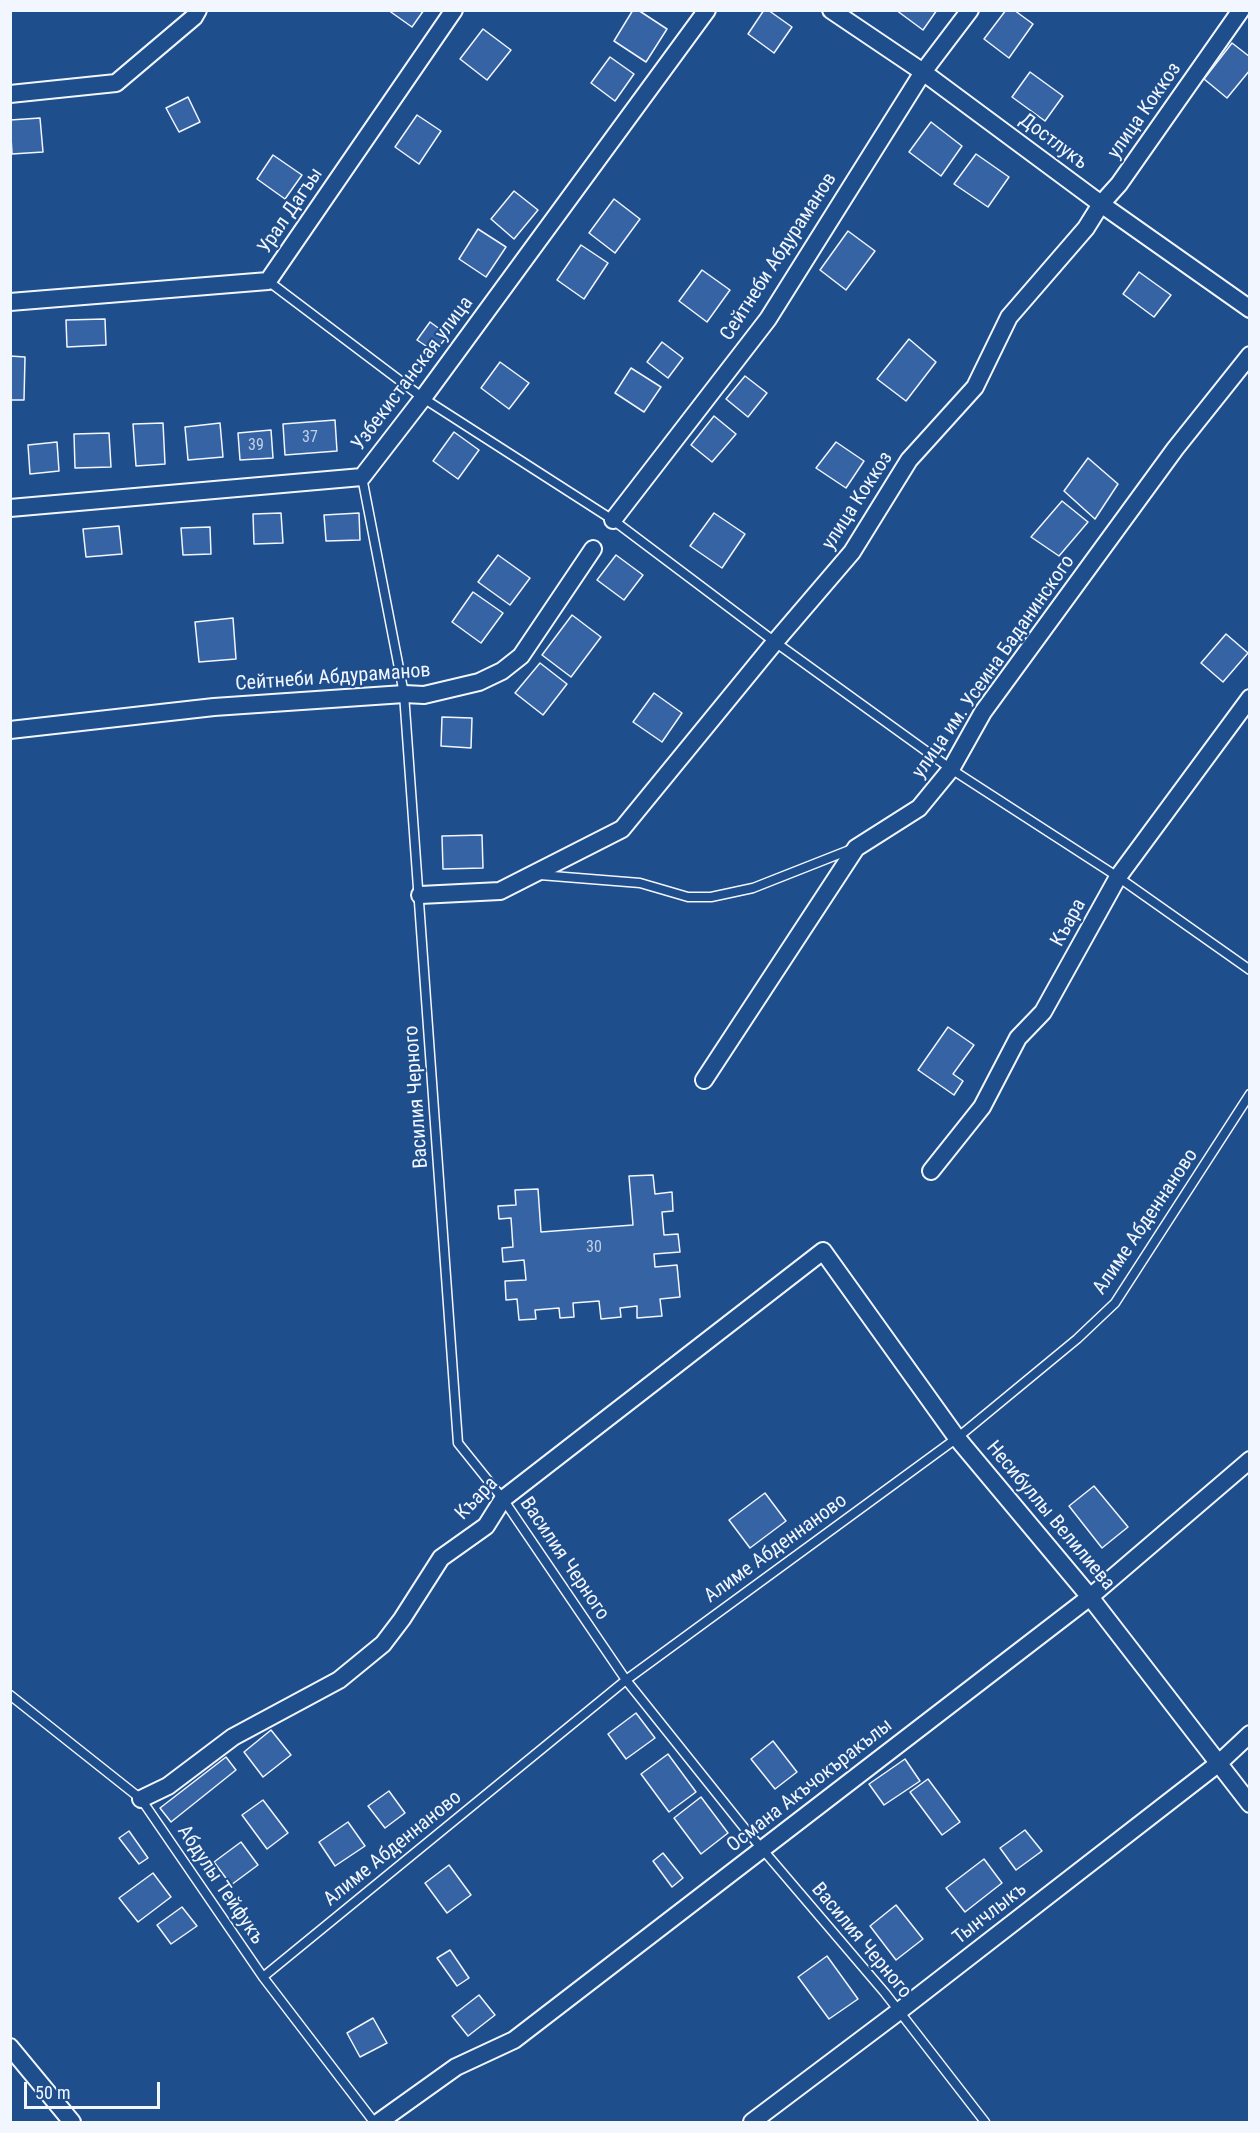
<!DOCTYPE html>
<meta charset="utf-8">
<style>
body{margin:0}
#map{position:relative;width:1260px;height:2133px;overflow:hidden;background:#1f4e8c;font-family:"Roboto Condensed",sans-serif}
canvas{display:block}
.frame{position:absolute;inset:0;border:12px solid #f2f6ff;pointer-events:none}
.scale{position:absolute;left:24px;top:2082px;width:136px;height:27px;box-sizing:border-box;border:3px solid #f2f6ff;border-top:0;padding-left:8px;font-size:18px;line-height:21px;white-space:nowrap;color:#f2f6ff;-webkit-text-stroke:4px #1f4e8c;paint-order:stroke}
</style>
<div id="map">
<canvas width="1260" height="2133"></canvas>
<div class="frame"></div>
<div class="scale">50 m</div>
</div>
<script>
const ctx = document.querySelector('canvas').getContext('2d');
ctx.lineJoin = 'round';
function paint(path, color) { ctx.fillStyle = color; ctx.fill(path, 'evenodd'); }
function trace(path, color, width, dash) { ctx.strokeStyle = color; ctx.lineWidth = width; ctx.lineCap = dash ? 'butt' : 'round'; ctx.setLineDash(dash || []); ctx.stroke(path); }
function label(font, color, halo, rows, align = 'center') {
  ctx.font = font + ' "Roboto Condensed",sans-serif'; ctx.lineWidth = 4.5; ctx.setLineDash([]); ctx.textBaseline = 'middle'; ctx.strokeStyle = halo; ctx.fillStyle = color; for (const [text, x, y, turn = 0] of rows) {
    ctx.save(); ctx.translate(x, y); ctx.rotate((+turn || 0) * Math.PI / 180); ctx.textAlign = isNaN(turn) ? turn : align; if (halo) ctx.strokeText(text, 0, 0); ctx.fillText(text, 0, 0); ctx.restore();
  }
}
const building = new Path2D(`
 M388,10H424L412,27Z
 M633,10H638L667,29L646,62L614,41Z
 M764,10H768L792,27L774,53L748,34Z
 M896,10H937L923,30Z
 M1006,10H1014L1033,24L1009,58L984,39Z
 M483,29L511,50L487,80L460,59Z
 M1232,43L1250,57V70L1227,98L1204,79Z
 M610,57L634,74L615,101L591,83Z
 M1030,72L1063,96L1045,121L1012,97Z
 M188,97L200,122L179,132L166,108Z
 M417,115L441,131L419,164L395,147Z
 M40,118L43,152L12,154L10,120Z
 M931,122L962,146L941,176L909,152Z
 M976,154L1009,177L988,207L954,184Z
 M273,155L302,175L285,199L257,179Z
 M514,191L538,210L514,239L491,219Z
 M614,199L640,219L615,253L589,233Z
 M478,229L506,247L486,277L459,259Z
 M848,231L875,251L846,290L820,270Z
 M581,245L608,263L584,299L557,280Z
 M702,270L730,290L707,322L679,301Z
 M1139,272L1171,295L1154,317L1123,294Z
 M105,319L106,345L67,347L66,320Z
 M430,322L448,335L435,352L417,340Z
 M909,339L936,362L906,401L877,379Z
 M662,342L683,358L668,378L647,362Z
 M10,356L25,357L24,400H10Z
 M500,362L529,383L509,409L481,388Z
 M631,368L661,387L644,412L615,393Z
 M745,376L767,393L748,417L726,399Z
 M714,416L736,434L712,462L691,445Z
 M335,420L337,451L285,455L283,424Z
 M163,423L165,464L136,466L133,424Z
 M220,423L223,457L188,460L185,427Z
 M271,430L273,458L240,460L238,433Z
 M454,432L479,450L458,479L433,461Z
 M109,433L111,467L75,468L74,434Z
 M57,442L59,471L30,474L28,445Z
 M836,442L864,461L846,488L816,468Z
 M1088,458L1118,484L1095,519L1064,491Z
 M1062,501L1088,522L1059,556L1031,537Z
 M281,513L283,543L254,544L253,514Z
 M359,513L360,540L326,541L324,515Z
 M714,513L745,534L722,568L690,546Z
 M119,526L122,554L86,557L83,529Z
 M210,527L211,554L183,555L181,528Z
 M498,555L530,578L510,605L478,582Z
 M616,555L643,575L624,600L597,580Z
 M473,592L503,613L481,643L452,622Z
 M572,615L601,637L571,677L542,655Z
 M233,618L236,659L199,662L195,622Z
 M1226,634L1248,653L1223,682L1201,663Z
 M540,663L567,684L543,715L515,693Z
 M654,693L682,713L662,742L633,722Z
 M442,717L472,718L471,748L441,746Z
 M482,835L483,868L443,869L442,836Z
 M948,1027L974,1045L953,1074L963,1081L954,1095L918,1070Z
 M653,1175L655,1194L672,1192L673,1211L662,1212L664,1235L678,1234L680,1252L654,1254L655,1267L677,1265L680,1297L660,1299L662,1316L637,1318V1306L620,1308L621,1317L601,1319L599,1301L573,1303L574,1317L560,1318L559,1308L535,1310L536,1319L519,1320L517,1299L506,1300L505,1281L526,1280L524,1260L503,1262L502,1248L513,1247L511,1218L499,1219L498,1206L516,1205L515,1190L538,1189L541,1232L633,1225L629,1176Z
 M1094,1486L1128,1527L1102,1548L1069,1506Z
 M765,1493L786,1521L750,1548L729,1520Z
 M636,1713L655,1738L626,1759L608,1734Z
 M271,1730L291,1755L263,1777L244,1752Z
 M773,1741L797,1772L775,1789L751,1759Z
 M668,1754L696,1792L669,1812L641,1774Z
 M226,1757L236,1770L171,1822L160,1808Z
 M905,1759L920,1781L884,1805L869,1784Z
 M928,1779L960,1822L942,1835L910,1792Z
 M389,1791L405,1813L385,1828L368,1806Z
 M701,1797L728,1833L701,1854L674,1818Z
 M263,1800L288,1833L267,1849L242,1815Z
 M348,1822L365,1846L335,1866L319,1842Z
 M1025,1830L1042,1851L1016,1870L1000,1848Z
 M129,1831L148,1858L139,1864L119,1838Z
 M241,1842L258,1865L231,1885L214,1862Z
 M663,1853L683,1878L672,1887L653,1861Z
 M984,1859L1002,1883L965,1912L946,1888Z
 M449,1865L471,1895L447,1913L425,1883Z
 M153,1873L171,1897L138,1922L119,1898Z
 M896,1905L923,1939L896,1960L870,1926Z
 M182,1907L197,1926L171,1944L157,1925Z
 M450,1950L469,1978L457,1986L437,1958Z
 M827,1956L858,1999L829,2019L798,1977Z
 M479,1995L495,2015L468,2036L452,2016Z
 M373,2018L387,2043L360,2057L347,2033Z`);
const lane = new Path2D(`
 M268,281L423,398L613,520L775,642L951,769L1118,877L1250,970
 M362,477L404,694L458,1443L503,1499L626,1680L746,1830L885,1993L985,2122
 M540,875L640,883L688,897H711L753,888L852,849
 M10,1695L141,1799L263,1977L374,2122
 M263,1977L626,1680L957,1438L1077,1339L1115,1303L1250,1094`);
const street = new Path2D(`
 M831,10L923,72L1101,204L1250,309
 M10,94L116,83L194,17L198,10
 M10,302L268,281L454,10
 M10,508L362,477L423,398L707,10
 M613,520L768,319L923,72L970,10
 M10,730L214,707L404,694L424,695L479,682L502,671L521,656L593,549
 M420,895L500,891L622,829L775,642L852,552L909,460L975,387L1009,317L1086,228L1101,204L1119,184L1241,10
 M704,1080L856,848L919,808L951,769L983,712L1175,449L1250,355
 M931,1171L982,1107L1018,1038L1043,1012L1118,877L1250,698
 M141,1799L168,1786L233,1737L339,1680L383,1644L402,1619L441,1558L486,1526L503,1499L823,1251L957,1438L1090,1597L1250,1804
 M10,2047L72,2122
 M379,2122L456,2067L514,2040L1090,1597L1250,1460
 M752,2122L898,2012L1219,1763L1250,1734`);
const numberNames = [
 ["37",310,438],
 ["39",256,446],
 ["30",594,1248]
];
const streetNames = [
 ["улица Коккоз",1145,111,-55],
 ["Достлукъ",1053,142,37],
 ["Урал Дагъы",291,211,-56],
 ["Сейтнеби Абдураманов",779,257,-57],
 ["Узбекистанская улица",413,374,-53],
 ["улица Коккоз",858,501,-57],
 ["улица им. Усеина Баданинского",994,667,-55],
 ["Сейтнеби Абдураманов",333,678,-4],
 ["Къара",1069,923,-61],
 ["Василия Черного",417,1097,-94],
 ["Алиме Абденнаново",1146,1222,-56],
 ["Къара",477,1499,-46],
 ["Несибуллы Велилиева",1050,1516,50],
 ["Алиме Абденнаново",776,1549,-36],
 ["Василия Черного",564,1559,56],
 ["Османа Акъчокъракълы",810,1786,-38],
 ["Алиме Абденнаново",393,1849,-39],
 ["Абдулы Тейфукъ",220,1885,56],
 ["Тынчлыкъ",990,1914,-38],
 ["Василия Черного",861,1941,50]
];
paint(building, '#3563a3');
trace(building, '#f2f6ff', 1.5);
trace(lane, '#f2f6ff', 11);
trace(street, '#f2f6ff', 20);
trace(lane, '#1f4e8c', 8);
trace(street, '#1f4e8c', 16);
label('16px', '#c3d1e8', null, numberNames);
label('20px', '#f2f6ff', '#1f4e8c', streetNames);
</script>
